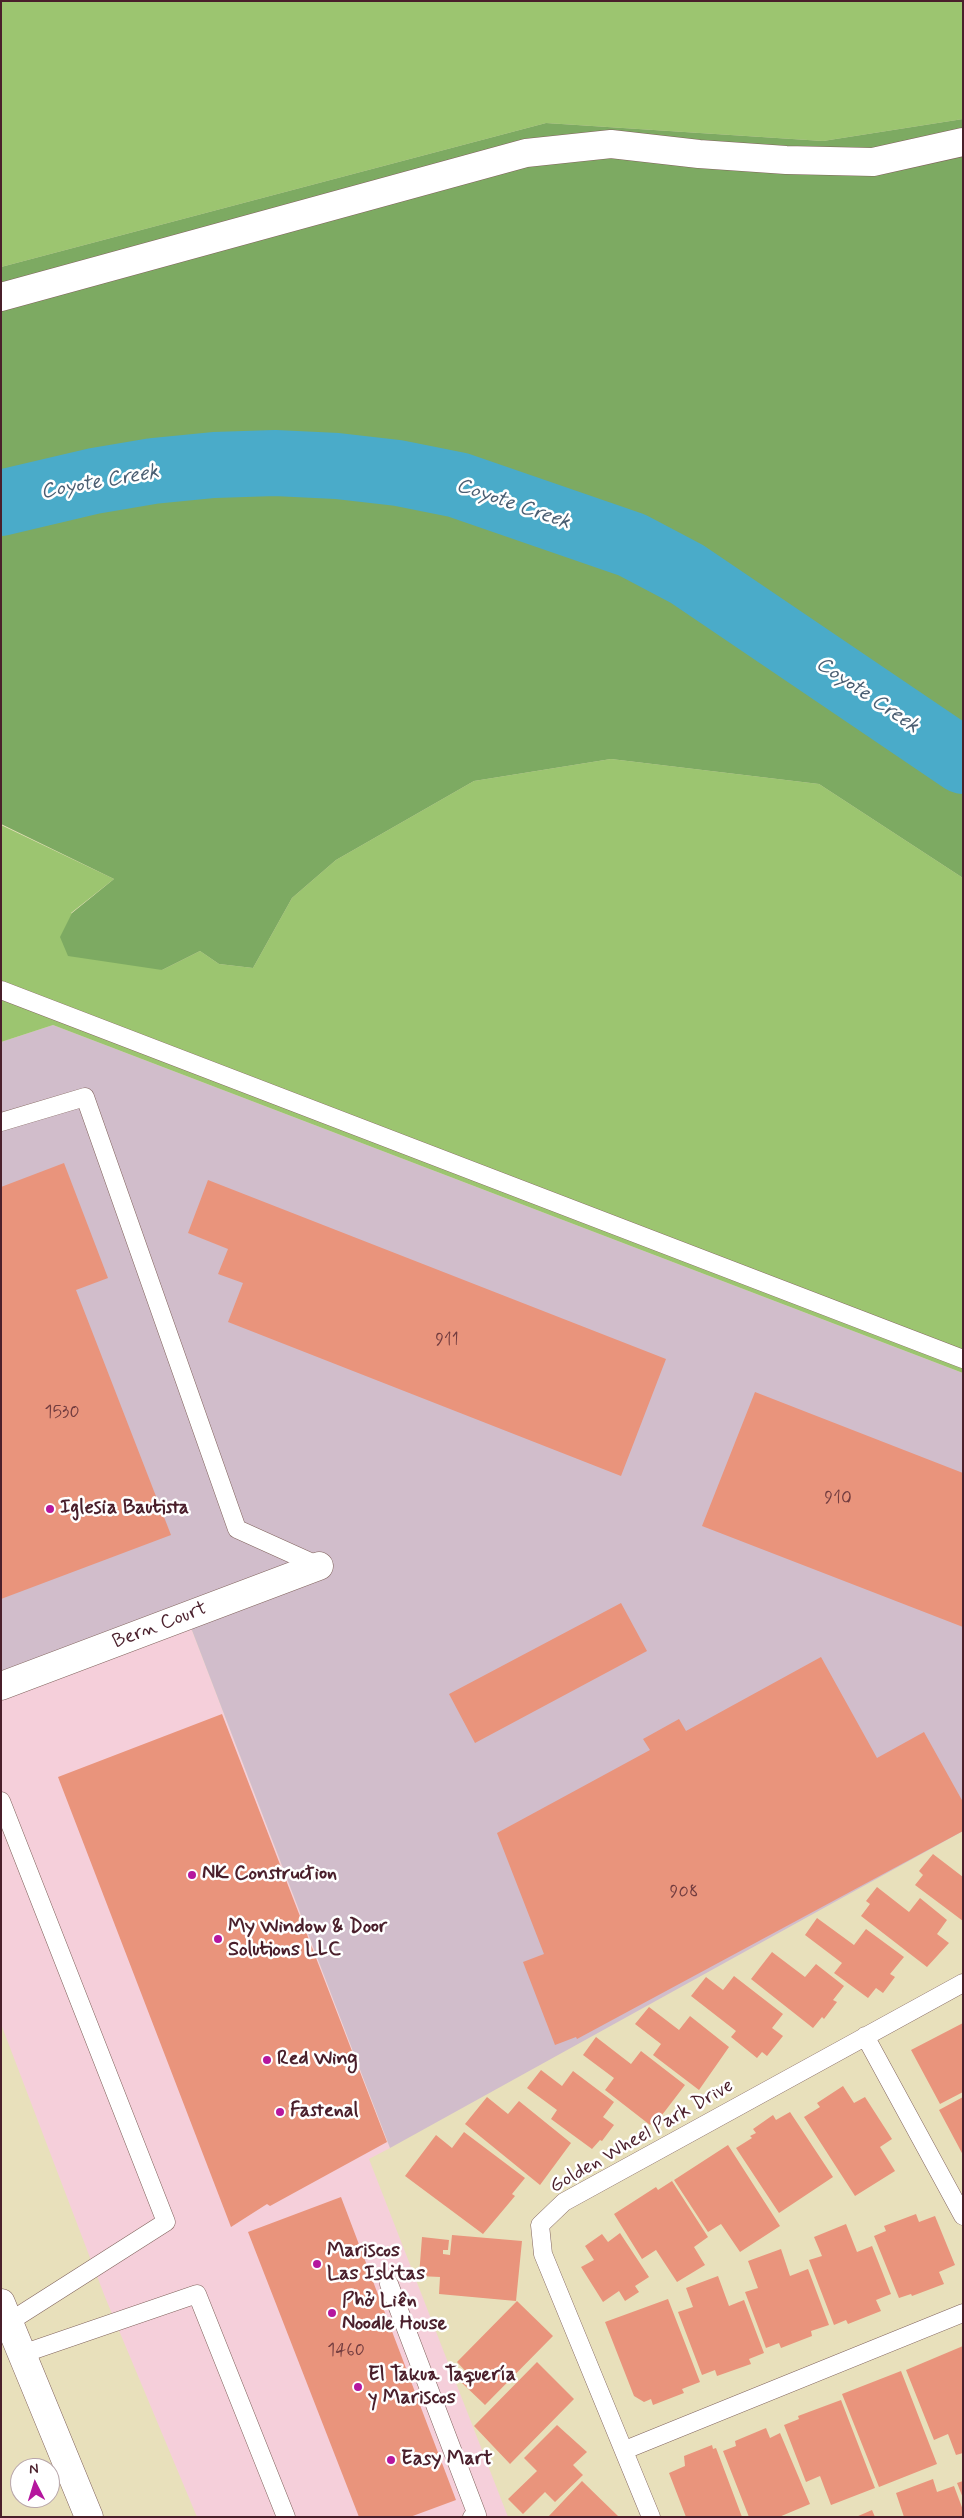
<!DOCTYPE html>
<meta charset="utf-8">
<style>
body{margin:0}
#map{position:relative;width:964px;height:2518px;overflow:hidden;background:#e8e0bb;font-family:Mynerve,sans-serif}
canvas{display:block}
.frame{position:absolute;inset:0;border:2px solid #4a1f2b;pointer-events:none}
.north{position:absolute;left:10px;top:2458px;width:50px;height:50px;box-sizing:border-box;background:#fff;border:1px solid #b7a5aa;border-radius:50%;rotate:355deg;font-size:14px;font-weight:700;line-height:20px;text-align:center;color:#4a1f2b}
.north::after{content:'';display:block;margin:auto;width:18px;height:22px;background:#b5179e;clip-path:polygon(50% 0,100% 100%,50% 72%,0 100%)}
</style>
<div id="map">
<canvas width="964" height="2518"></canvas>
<div class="frame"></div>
<div class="north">N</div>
</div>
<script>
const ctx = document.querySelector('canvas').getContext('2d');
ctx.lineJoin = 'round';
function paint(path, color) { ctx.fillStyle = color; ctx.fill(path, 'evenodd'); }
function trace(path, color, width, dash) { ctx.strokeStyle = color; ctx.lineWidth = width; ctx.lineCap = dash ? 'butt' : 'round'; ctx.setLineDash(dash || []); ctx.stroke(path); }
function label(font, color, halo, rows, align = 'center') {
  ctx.font = font + ' Mynerve,sans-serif'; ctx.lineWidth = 5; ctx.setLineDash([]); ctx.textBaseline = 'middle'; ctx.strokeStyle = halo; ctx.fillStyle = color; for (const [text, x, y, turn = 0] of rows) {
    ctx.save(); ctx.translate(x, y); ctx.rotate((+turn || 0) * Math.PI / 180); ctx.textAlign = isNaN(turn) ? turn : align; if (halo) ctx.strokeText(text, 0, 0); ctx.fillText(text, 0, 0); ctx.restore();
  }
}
const built = new Path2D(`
 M190,1625L390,2148L369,2159L508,2517H197L105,2297L1,2024V1696Z`);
const industrial = new Path2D(`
 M53,1025L963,1373V1831L390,2148L190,1625L1,1696V1042Z`);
const green = new Path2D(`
 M1,1H963V119L823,141L546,123L1,267Z
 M611,759L819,784L963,878V1373L53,1025L1,1042V825L114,879L71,913L162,970L200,951L219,964L253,968L292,898L336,860L474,781Z`);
const forest = new Path2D(`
 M963,119V878L819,784L611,759L474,781L336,860L292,898L253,968L219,964L200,951L162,970L68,956L60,937L72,913L114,879L1,824V267L546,123L823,141Z`);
const river = new Path2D(`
 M1,503L94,481L153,471L214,465L275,463L337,466L398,473L458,485L632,545L687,574L963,761`);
const building = new Path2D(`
 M64,1163L108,1278L76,1290L171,1535L1,1599V1187Z
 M208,1180L666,1359L621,1476L228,1322L243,1283L218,1274L228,1249L188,1233Z
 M755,1392L963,1473V1627L702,1526Z
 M621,1603L647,1651L475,1743L449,1694Z
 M821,1657L877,1758L924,1732L963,1802V1831L577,2039L576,2037L555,2045L523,1962L544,1954L497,1833L650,1750L643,1739L679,1719L686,1731Z
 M222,1714L387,2142L270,2206L267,2204L231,2227L58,1777Z
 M933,1854L963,1877V1921L915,1885L923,1875L919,1871Z
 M877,1887L909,1912L920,1898L947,1920L937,1934L949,1943L927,1967L861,1916L870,1904L866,1901Z
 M817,1918L854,1945L866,1929L904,1957L890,1974L895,1977L883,1993L876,1988L868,1998L834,1973L842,1963L805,1935Z
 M772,1952L805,1977L816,1964L844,1986L833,2000L837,2002L824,2019L822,2017L813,2028L751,1979Z
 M734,1976L783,2014L772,2028L783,2036L767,2056L762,2052L757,2058L731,2037L736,2031L691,1996L706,1977L723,1990Z
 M649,2007L679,2030L690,2016L729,2047L699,2090L653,2055L661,2044L635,2024Z
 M963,2023V2092L940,2104L911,2050Z
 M596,2037L631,2064L641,2051L685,2085L662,2115L659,2113L650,2125L605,2090L614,2078L583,2055Z
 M541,2070L562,2086L573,2071L614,2102L603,2117L614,2125L602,2141L600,2140L592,2149L551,2119L557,2110L527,2088Z
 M843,2086L854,2103L865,2097L892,2139L880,2147L895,2171L855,2196L804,2117L820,2107L817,2103Z
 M487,2097L508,2114L519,2101L571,2143L540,2185L465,2124Z
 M963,2097V2155L939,2110Z
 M790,2112L833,2177L779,2213L736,2148L752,2138L750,2136L756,2133L753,2129L773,2115L776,2120Z
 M464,2132L525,2178L512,2194L515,2196L483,2234L405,2176L436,2135L452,2148Z
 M728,2145L780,2226L740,2252L721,2224L708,2232L674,2180Z
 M672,2181L708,2237L694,2247L705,2265L677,2282L656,2250L642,2259L614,2214L656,2187L658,2190Z
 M341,2197L456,2500L410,2517H359L248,2232Z
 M916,2214L919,2222L935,2216L955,2265L939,2272L944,2284L912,2296L911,2294L899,2298L874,2236L886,2231L884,2226Z
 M846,2224L857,2252L872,2246L891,2294L876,2300L881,2311L848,2324L846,2320L834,2325L809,2260L822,2256L814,2237Z
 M620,2233L649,2277L635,2286L639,2292L625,2301L619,2291L603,2302L581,2267L594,2260L585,2246L602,2234L608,2242Z
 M452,2235L522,2241L516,2301L439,2294L440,2277L419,2276L422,2237L449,2240L448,2250H443V2254L450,2255Z
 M781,2249L790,2276L808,2269L829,2325L811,2331L812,2336L781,2348L779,2343L766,2348L745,2292L758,2288L748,2261Z
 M718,2276L729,2306L744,2300L764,2353L749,2359L751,2364L717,2376L715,2370L702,2375L678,2312L693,2307L686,2288Z
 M668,2299L700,2382L682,2389L684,2393L653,2405L651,2399L644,2402L634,2396L605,2322Z
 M517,2301L553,2336L485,2405L462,2383L470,2376L457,2362Z
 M963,2346V2453L956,2455L948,2434L934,2440L906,2370Z
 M537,2362L574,2399L510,2464L474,2426Z
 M901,2371L937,2464L879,2487L842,2394Z
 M841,2400L875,2488L831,2505L820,2476L806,2482L784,2425L799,2419L798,2416Z
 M557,2425L587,2452L573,2465L583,2475L555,2502L545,2492L523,2514L508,2499L537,2471L524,2458Z
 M766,2428L770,2438L780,2433L810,2504L779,2517H749L723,2451L736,2446L735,2441Z
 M712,2445L713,2449L716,2448L742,2517H686L669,2473L685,2466L684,2456Z
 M933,2479L937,2492L954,2486L963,2510V2517H904L896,2493Z
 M582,2481L619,2517H548Z
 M963,2481V2498L957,2483Z
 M872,2510L875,2517H856Z`);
const lane = new Path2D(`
 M1,990L963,1359
 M1,1122L85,1097L237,1529L319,1566
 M1,1801L166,2222L9,2322
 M865,2036L963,2216
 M389,2284L477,2515L472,2517
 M22,2354L197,2294L286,2517
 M625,2450L963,2313
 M651,2517L543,2254L540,2225L564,2202L963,1983`);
const street = new Path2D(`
 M1,297L526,153L611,144L699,154L786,160L873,162L963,142
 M1,1686L319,1566`);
const primary = new Path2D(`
 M1,2303L89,2517`);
const markers = [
 [50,1509,5,"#b5179e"],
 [192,1875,5,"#b5179e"],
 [218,1939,5,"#b5179e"],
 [267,2060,5,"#b5179e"],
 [280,2112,5,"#b5179e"],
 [317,2264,5,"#b5179e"],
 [332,2313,5,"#b5179e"],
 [358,2387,5,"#b5179e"],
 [391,2460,5,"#b5179e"]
];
const numberNames = [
 ["911",447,1341],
 ["1530",62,1413],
 ["910",838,1499],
 ["908",684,1893],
 ["1460",346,2351]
];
const poiNames = [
 ["Iglesia Bautista",60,1509],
 ["NK Construction",202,1875],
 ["My Window & Door",228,1928],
 ["Solutions LLC",228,1951],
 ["Red Wing",277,2060],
 ["Fastenal",290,2112],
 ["Mariscos",327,2252],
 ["Las Islitas",327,2275],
 ["Phở Liên",342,2302],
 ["Noodle House",342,2325],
 ["El Takua Taquería",368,2376],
 ["y Mariscos",368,2399],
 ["Easy Mart",401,2460]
];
const streetNames = [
 ["Bern Court",160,1626,-21],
 ["Golden Wheel Park Drive",642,2137,-30]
];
const waterNames = [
 ["Coyote Creek",100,483,-10],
 ["Coyote Creek",513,505,19],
 ["Coyote Creek",867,696,34]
];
paint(built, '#f5cfda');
paint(industrial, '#d1bdcb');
paint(green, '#9cc570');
paint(forest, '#7daa62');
trace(river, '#4aabc9', 66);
paint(building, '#e9947c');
trace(lane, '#81635d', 19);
trace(street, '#81635d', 29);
trace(primary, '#81635d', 29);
trace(lane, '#fff', 18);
trace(street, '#fff', 28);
trace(primary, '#fff', 28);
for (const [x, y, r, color] of markers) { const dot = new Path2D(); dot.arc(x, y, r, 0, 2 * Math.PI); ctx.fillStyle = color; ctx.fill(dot); trace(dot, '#fff', 2); }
label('18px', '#723c3f', null, numberNames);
label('bold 20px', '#4a1f2b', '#fff', poiNames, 'left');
label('20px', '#4a1f2b', '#fff', streetNames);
label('italic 21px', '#4a5e72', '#fff', waterNames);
</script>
